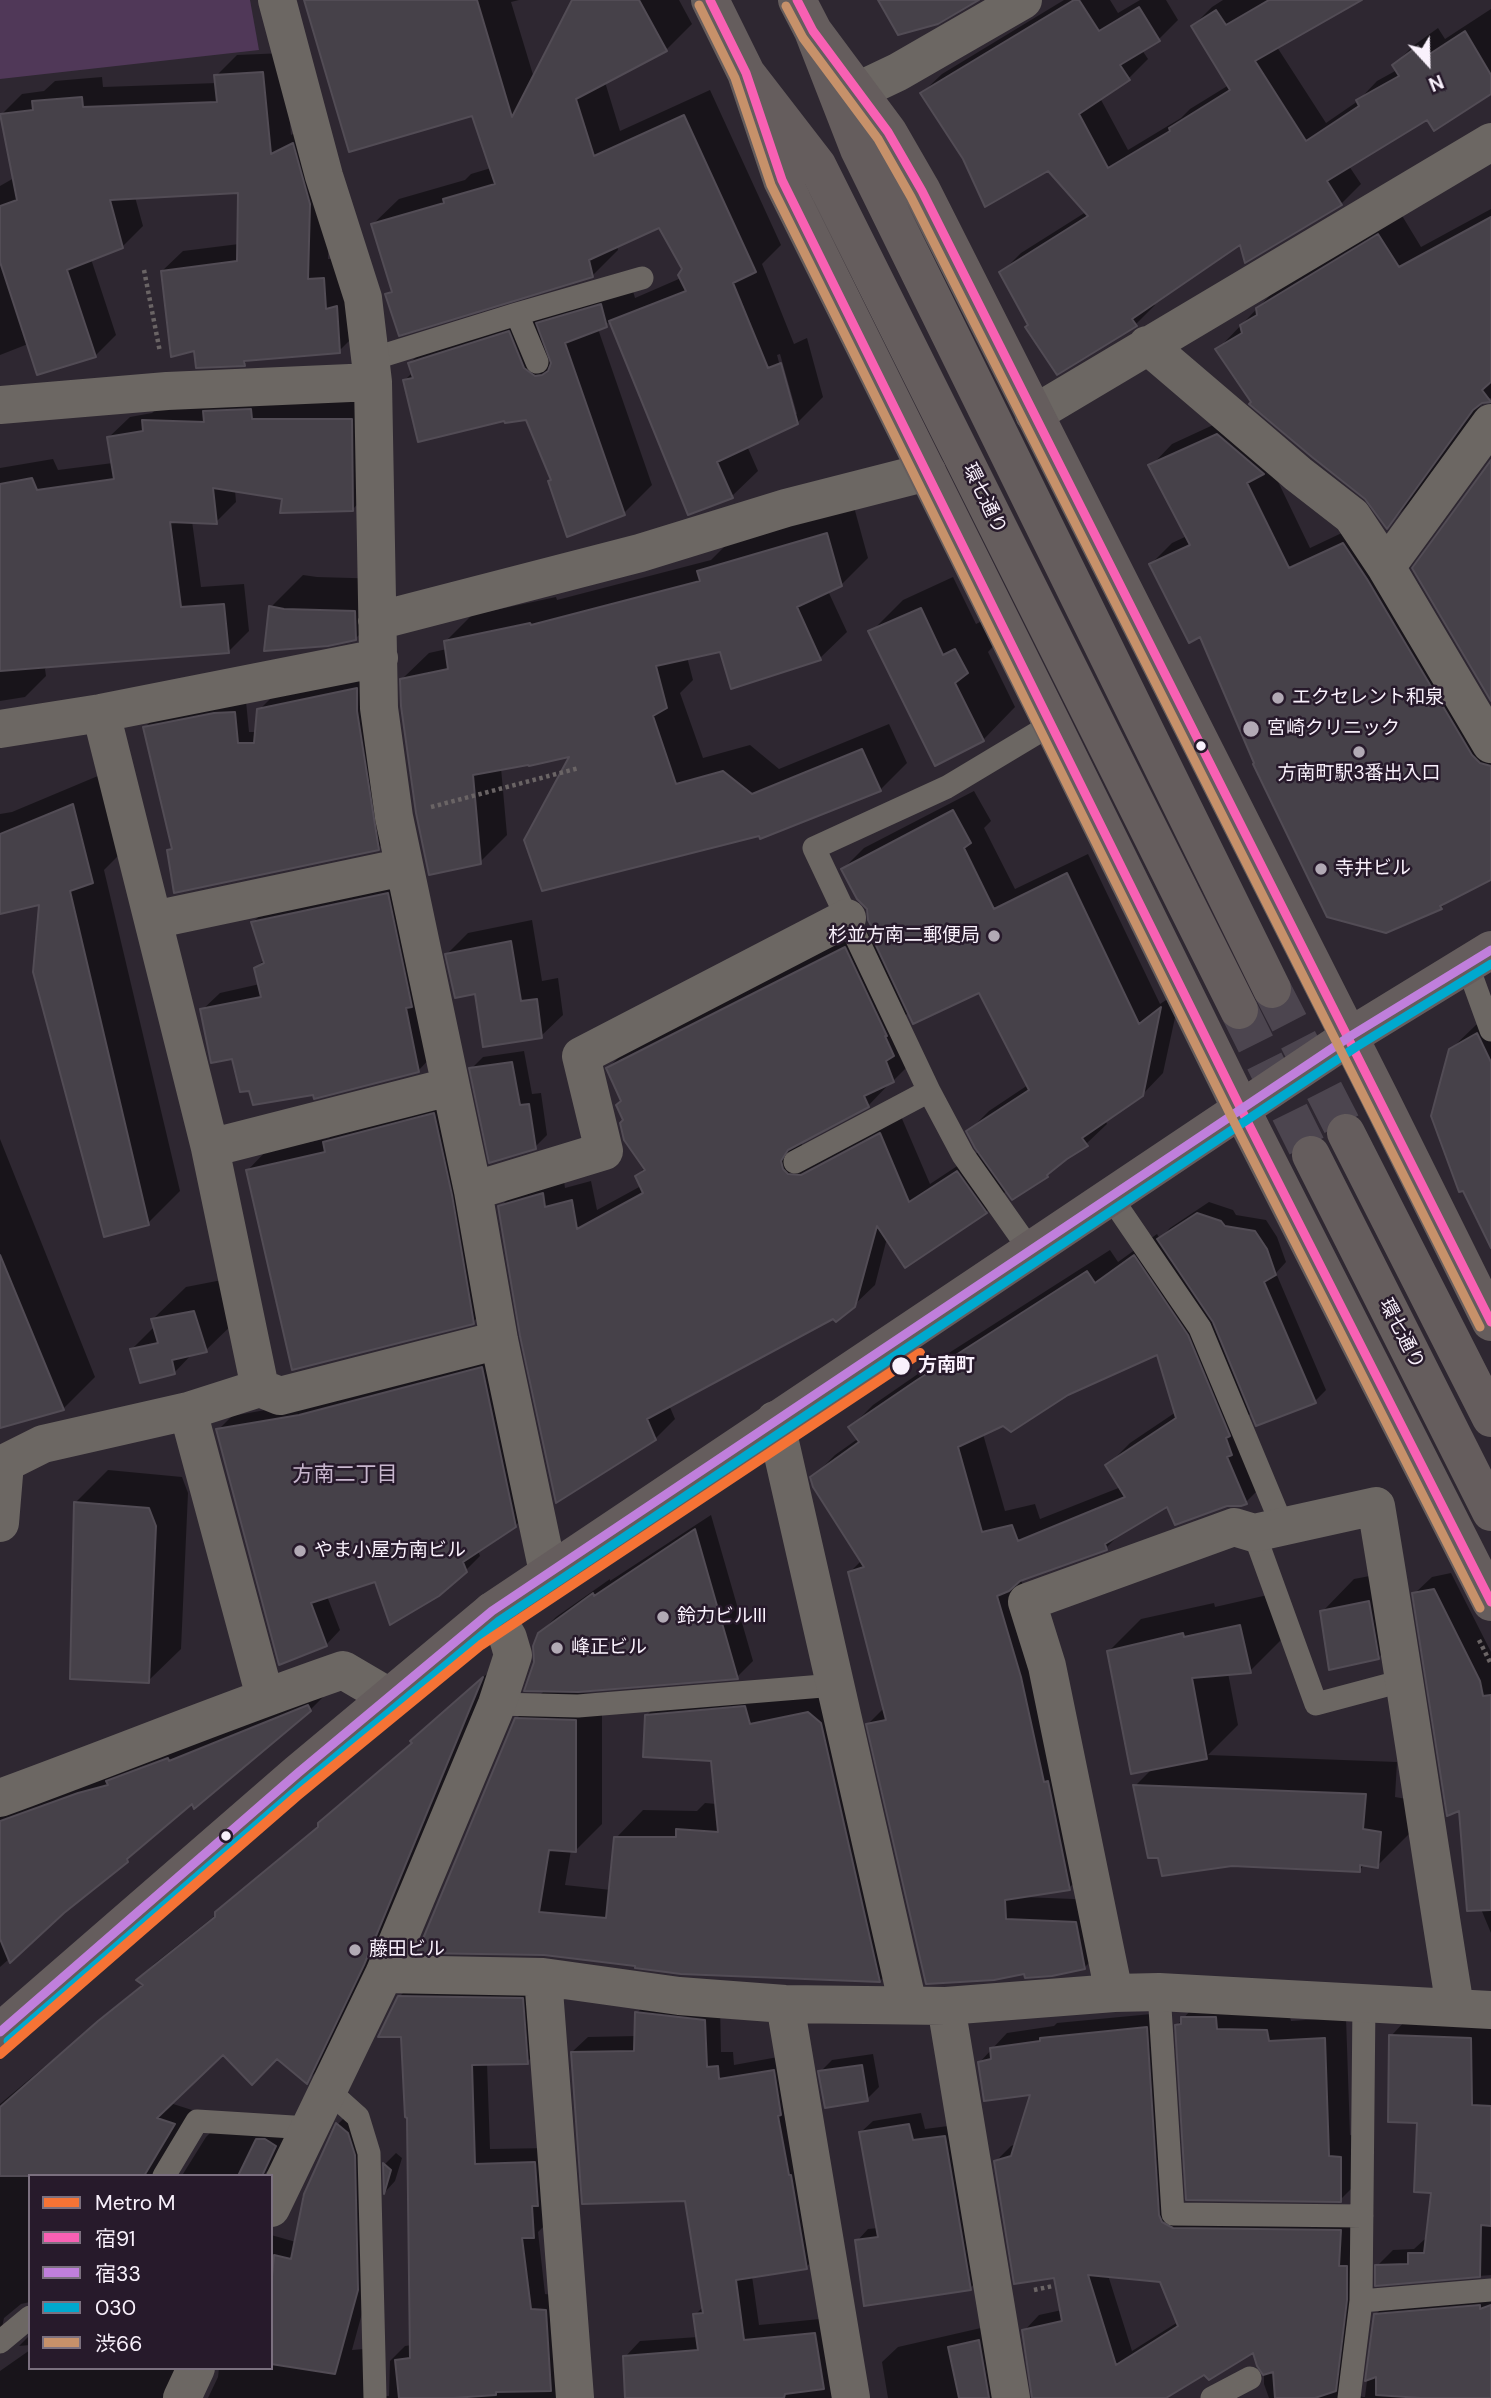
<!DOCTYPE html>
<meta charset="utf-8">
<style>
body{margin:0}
#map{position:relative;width:1491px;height:2398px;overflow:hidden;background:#2e2731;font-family:"DM Sans","Noto Sans JP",sans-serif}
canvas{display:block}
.legend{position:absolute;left:28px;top:2174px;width:245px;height:196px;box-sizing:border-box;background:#271a2b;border:2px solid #7b707f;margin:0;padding:9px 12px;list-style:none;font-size:21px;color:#f9f1fc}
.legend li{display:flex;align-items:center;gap:14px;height:35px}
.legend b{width:35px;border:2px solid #7b707f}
.north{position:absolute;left:1393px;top:28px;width:70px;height:70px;-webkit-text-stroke:5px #271a2b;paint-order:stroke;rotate:158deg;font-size:19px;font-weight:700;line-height:28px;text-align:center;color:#f9f1fc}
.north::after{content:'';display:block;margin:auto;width:24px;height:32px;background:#f9f1fc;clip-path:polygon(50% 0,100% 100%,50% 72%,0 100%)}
</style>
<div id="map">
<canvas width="1491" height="2398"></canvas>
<ul class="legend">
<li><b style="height:9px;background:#f57335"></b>Metro M</li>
<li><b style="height:9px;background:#f860b3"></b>宿91</li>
<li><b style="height:9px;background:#c07fdc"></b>宿33</li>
<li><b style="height:9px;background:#00a9ce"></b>030</li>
<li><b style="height:9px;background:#c7916a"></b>渋66</li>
</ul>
<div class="north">N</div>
</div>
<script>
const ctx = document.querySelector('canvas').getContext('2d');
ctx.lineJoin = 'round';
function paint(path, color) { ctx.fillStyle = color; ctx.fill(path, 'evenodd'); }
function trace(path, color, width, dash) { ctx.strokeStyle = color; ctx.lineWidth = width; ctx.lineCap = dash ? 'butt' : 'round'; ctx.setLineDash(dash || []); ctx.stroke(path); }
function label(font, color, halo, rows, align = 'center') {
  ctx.font = font + ' "DM Sans","Noto Sans JP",sans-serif'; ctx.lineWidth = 5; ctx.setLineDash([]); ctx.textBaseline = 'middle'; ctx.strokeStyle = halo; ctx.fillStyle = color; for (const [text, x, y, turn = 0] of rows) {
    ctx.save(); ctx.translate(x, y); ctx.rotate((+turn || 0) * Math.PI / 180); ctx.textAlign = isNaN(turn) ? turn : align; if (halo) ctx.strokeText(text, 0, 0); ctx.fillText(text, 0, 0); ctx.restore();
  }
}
const green = new Path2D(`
 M0,0H250L259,50L0,79Z`);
const shadow = new Path2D(`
 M306,0H519L511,2L534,78L574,0H679L692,24L666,50L605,82L620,131L710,90L781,245L762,264L794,344L807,338L823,397L797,423L747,446L758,471L732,496L611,321L598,329L652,485L624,513L552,479L527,418L405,380L413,372L410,363L438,335L629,277L635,298L681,278L684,269L660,225L617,245L618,250L592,276L387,295L393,289L373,224L399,199L465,180L471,174L491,168L473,114ZM780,354L797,414H793L777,355Z
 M1064,0H1110L1118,13L1140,0H1166L1178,20L1159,39L1142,50L1148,59L1129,78L1100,98L1128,150L1181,118L1190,109L1229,85L1193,26L1212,7L1223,0H1346L1277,47L1326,123L1358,101L1377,81L1397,70L1394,65L1413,46L1438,28L1445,39L1491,9V92L1427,117L1349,166L1361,184L1341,204L1246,260L1242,243L1153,303L1155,305L1136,324H1030L1002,272L1021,253L1086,212L1049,169L965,158L922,93L942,74Z
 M284,53L291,135L313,124L330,182L328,259L344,258L360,330L339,351L250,358L244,364L195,349L162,271L183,251L239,244L240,191L135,197L143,226L122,247L91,259L116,335L95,356L28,344L0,355V186L14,178L1,115L22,94L44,91L55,81L102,77L103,87L217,83L216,76L237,55Z
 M1491,209V398L1484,401L1408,505L1387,526L1367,498L1253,402L1218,349L1279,286L1401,214L1421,247Z
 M372,399L373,488L353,509L235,490L236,502L216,522L192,521L201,587L244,584L249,631L228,652L49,665L45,669L46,676L25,697L0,701V468L53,459L58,470L113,463L109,437L130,417L152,413L165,401Z
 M1239,413L1270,465L1310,548L1365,522L1432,643L1491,765V878L1449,900L1441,908L1201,635L1151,564L1172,543L1187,536L1151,466L1172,444Z
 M854,507L868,558L841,585L828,591L847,632L820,658L721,650L687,657L693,680L680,693L703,758L750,745L779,769L889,724L907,763L880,790L760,834L572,754L501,768L507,835L480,862L402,679L429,653L447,649L446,641L472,615L556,597L557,600L711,560L726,545Z
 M303,575L317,577L387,579L388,606L355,639L271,607Z
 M953,577L976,624L988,618L999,640L988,652L1015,707L983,740L871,632L903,600Z
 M368,677L390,836L378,848L169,850L173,846L145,727L157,716L246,701L249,732H257L259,710L271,698Z
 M105,773L125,849L104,870L180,1191L148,1223L41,902L0,912V814L12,812Z
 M974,791L991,821L984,828L1015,889L1088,854L1160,1004L1181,990L1163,1073L1142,1095L1105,1120L1107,1124L1086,1144L1059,1163L1047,1175L1007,1190L986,1212L887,1238L875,1285L854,1305L669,1405L675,1419L655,1439L500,1207L520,1187L563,1174L565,1188L591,1181L597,1210L641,1186L637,1176L645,1167L625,1120L623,1100L608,1068L628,1048L866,928L870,938L876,932L868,908L843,869L864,848ZM980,991L1028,1085L989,1111L968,1132L980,1151L930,1184L900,1114L803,1149L801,1141L868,1106L888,1085L887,1083L893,1081L913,1061L905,1016L909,1012Z
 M405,877L435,1053L418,1071L314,1093L250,1089L202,1010L220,993L260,984L255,968L265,959L253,922L271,905Z
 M532,920L542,981L558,978L563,1015L541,1036L447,954L468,933Z
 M1491,1016V1244L1450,1050L1476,1025Z
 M524,1051L532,1094L541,1093L547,1135L535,1147L471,1069L483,1057Z
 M453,1096L492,1303L473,1322L248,1170L266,1151L329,1138L344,1123Z
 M0,1139L95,1377L63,1409L0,1426Z
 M1209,1202L1233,1210L1236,1215L1266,1220L1277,1237L1286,1262L1276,1273L1326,1390L1315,1401L1252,1412L1248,1416L1268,1480L1246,1502L1168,1505L1123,1531L1106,1548L1021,1579L1043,1654L1091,1866L1069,1888L1024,1897L1098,1900L1107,1945L1084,1968L1026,1976L868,1724L884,1708L850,1572L862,1560L812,1478L835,1455L859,1438L851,1427L873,1405L941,1358L1110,1250L1118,1262L1157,1234L1160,1239L1170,1228ZM1159,1353L1176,1412L1130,1443L1108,1465L1121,1487L1040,1519L1035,1504L1005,1511L983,1434Z
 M227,1279L239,1318L206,1350L193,1353L174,1373L132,1349L155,1326L153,1319L186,1287Z
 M496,1354L530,1512L515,1526L478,1550L480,1556L465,1571L377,1580L327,1596L340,1630L326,1645L218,1430L232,1416L315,1401Z
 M108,1470L182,1477L188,1493L181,1649L148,1681L75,1503Z
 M711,1515L753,1661L737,1677L576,1690V1693L602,1694V1824L575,1851L571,1850L565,1885L611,1890L616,1838L643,1810L697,1811L705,1803L717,1804L713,1759L647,1715L674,1688L836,1686L907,1954L880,1981L703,1974L546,1954L419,1951L516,1719L546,1689L536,1662L539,1634L556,1617L610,1579V1581Z
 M1401,1570L1410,1625L1378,1658L1322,1612L1354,1579Z
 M1451,1573L1491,1652V1933L1481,1909L1414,1594L1432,1577Z
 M1272,1594L1282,1639L1250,1671L1228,1673L1238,1725L1208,1755L1397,1762L1395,1797L1412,1800L1409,1834L1377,1866L1365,1864L1359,1871L1135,1786L1153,1768L1109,1651L1141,1619L1214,1603L1215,1607Z
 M495,1667L379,1948L322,2066L306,2082L277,2057L223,2052L170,2103L192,2110L165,2158L167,2168L179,2175L183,2174L206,2137L222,2121L291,2131L274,2164L263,2176H30V2302L21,2304L4,2318L0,2337V2104L144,1983L139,1979L154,1964L217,1914L233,1897L320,1825L336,1807L414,1742L412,1741L428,1725Z
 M325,1695L310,1710L193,1801L127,1860L63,1911L0,1967V1813Z
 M415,1981L538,1984L542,2047L527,2062L487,2063L490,2149L550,2148L549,2221L538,2232L545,2294L560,2296L565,2398H208L218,2377L219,2368H271V2235L296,2242L305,2199L302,2198L338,2124L353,2109L373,2273L352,2350L375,2348L385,2396H389L390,2361L405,2346L412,2345L408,2116L399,1997Z
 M1204,1996L1288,2009L1291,2021L1346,2017L1350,2135L1362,2136V2178L1340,2200L1177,2025Z
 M652,1997L720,2005L721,2052H733L734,2065L789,2055L822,2252L806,2267L752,2276L759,2325L830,2318L842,2398H626L625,2357L640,2341L698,2337L695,2315L704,2306L686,2199L572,2052L588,2037L636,2036L637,2013Z
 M1162,2013L1177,2207L1355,2215V2394L1363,2397H1365L1375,2315L1391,2299L1491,2291V2398H1269L1264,2384V2371L1254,2351L1204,2373L1163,2398H1034L1024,2331L1039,2315L1062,2310L1056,2276L996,2161L1011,2146L1016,2144L1032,2093L979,2063L1007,2033L1054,2026L1057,2023ZM1108,2275L1162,2281L1178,2322L1132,2351Z
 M1406,2020L1491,2023V2275L1377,2284V2266L1393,2250L1414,2249L1425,2239H1428L1433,2192L1419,2121L1391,2036Z
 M873,2054L879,2087L867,2099L820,2072L832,2060Z
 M921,2113L925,2129L956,2125L982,2277L970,2288L857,2241L868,2229L878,2228L861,2132L873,2121Z
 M396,2153L402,2158L395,2181L386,2191L385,2164Z
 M994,2325L1011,2398H888L882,2362L898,2347Z
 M30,2335V2345L19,2346Z
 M30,2350V2368H179L171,2398H0V2371Z`);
const building = new Path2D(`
 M304,0H477L512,117L572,0H639L667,51L576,99L594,156L684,115L756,272L733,283L768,368L781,363L798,424L717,462L733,498L688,515L609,321L686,291L678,275L682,269L659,228L589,260L593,277L399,336L385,294L392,292L371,224L444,203L443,199L495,184L472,116L349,152Z
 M878,0H979L938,24L898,35Z
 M1074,0H1079L1099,31L1139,7L1160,41L1120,65L1130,80L1079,114L1108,168L1170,131L1169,128L1230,90L1191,26L1216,10L1226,25L1269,0H1362L1255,61L1306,141L1359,106L1356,100L1399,76L1392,65L1418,46L1425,57L1465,31L1491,75V94L1434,131L1427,120L1327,181L1342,205L1245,263L1240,245L1132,319L1137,326L1057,375L1025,327L1028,325L999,272L1088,216L1048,171L985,207L963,159L920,93Z
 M263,72L271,154L293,143L310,204L308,279L324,278L326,309L337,306L340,353L244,361L245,366L196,368L194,351L171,357L161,271L237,261L238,193L110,200L123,248L67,270L96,357L37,375L0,262V206L17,200L0,114L33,110L32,101L82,97L83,107L217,102L214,75Z
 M1491,217V382L1482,390L1491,402L1482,403L1473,410L1387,529L1365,499L1312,457L1249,404L1251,402L1215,349L1242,333L1240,325L1257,315L1256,308L1378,234L1399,267Z
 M601,304L607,327L565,343L625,515L567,537L548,481L551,480L526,420L505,423L504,421L418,442L403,380L413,378L408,363L509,331L524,368L535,376L542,375L548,371L551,363L536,323Z
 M251,409L252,419H352L353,511L280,513L282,499L213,488L217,524L170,522L181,607L224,604L229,653L0,671V484L32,478L37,490L114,479L107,437L143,431L142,420L204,422L203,411Z
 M1217,434L1264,474L1247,483L1289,568L1343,543L1367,579L1472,755L1480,763L1491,766V880L1440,906L1442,909L1386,933L1327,917L1253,764L1254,763L1200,637L1189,643L1149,564L1190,545L1148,465Z
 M1491,460V701L1412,568Z
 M827,533L842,586L797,607L821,660L731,689L720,652L656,666L667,708L653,716L676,784L723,771L752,794L862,749L881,791L760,839L759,836L542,891L524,840L569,757L529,766L528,765L473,775L481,864L429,875L416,813L401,706L400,679L448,669L444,641L530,623L531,625L700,581L697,571Z
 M269,606L284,609L355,611L356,640L328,646L264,651Z
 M921,608L943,655L955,649L968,673L955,683L984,741L935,766L868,631Z
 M357,688V711L379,850L174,893L167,850L172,849L143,727L214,713L235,712L238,743H254L257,709Z
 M73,804L93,883L70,891L149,1225L104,1237L33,972L39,905L0,914V834Z
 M953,810L971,843L964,848L994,909L1067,873L1139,1024L1161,1007L1143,1096L1082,1138L1088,1146L1067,1159L1047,1175L1048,1177L1012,1200L975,1148L966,1131L1029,1090L979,993L913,1024L871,935L875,933L868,920L867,909L857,899L841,869Z
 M388,893L412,1007L406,1008L419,1072L314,1099L313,1095L253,1105L249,1091L240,1092L232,1059L211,1063L200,1009L261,997L254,968L264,963L251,922Z
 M511,941L521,1001L537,999L542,1038L483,1047L475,994L455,998L445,954Z
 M845,947L887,1036H885L894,1056L886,1061L894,1082L864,1096L869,1107L788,1150L781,1161L783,1169L788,1174L801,1175L880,1133L909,1202L957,1171L987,1213L905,1268L877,1226L855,1307L836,1322L833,1319L647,1419L656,1440L556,1503L520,1336L498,1206L543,1193L545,1207L572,1200L577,1229L643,1193L635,1176L645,1170L624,1140L620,1123L623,1120L616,1105L621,1101L606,1068Z
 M1477,1033L1491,1062V1248L1463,1191L1459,1192L1431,1116L1449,1049Z
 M512,1062L520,1105L529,1104L536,1149L489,1163L469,1068Z
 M434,1113L452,1195L474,1324L292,1370L246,1170L325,1152L323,1142Z
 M1197,1213L1221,1221L1225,1226L1255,1231L1267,1249L1276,1275L1264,1282L1316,1403L1256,1426L1213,1322L1157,1239Z
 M0,1255L64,1410L0,1428Z
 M1134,1255L1188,1335L1230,1436L1226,1438L1232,1455L1227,1457L1247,1504L1241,1506H1227L1175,1525L1167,1507L1105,1544L1107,1550L1020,1581L1009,1591L997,1596L1021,1677L1044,1782L1048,1781L1070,1890L1005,1900L1006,1919L1076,1922L1085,1969L1052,1976L1025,1978L1024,1974L994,1980L926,1984L866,1724L886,1720L848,1572L864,1567L813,1487L810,1477L859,1442L848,1427L917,1380L1087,1271L1095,1283ZM1157,1355L1176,1418L1105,1465L1125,1497L1018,1541L1012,1525L982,1532L958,1447L1003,1426L1011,1432L1068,1395Z
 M194,1311L207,1352L172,1360L175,1374L140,1383L130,1349L158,1343L151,1319Z
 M482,1367L516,1527L463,1562L467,1572L439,1596L390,1625L375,1582L311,1603L327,1646L279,1665L216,1429L299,1415Z
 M74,1502L149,1508L156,1526L149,1683L70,1679Z
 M695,1529L738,1679L578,1692L524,1691L534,1662L533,1646L538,1633L593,1593L594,1596Z
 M1434,1589L1480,1681L1483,1696L1491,1695V1910L1467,1911L1459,1811L1447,1816L1412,1593Z
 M1369,1601L1379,1659L1329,1670L1320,1611Z
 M1240,1625L1251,1673L1192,1678L1207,1759L1131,1774L1107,1651L1183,1633L1184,1637Z
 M483,1677L364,1965L307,2084L277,2059L252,2085L223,2055L157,2118L175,2124L144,2176H0V2107L98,2021L143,1985L136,1980L215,1917V1912L318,1827V1823L412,1743L410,1741Z
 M308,1705L311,1711L194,1809L192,1804L127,1859L128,1862L64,1913L10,1963L0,1939V1821L78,1793L108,1785L106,1781L168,1758L169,1761Z
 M745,1706L750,1724L808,1712L821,1723L880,1982L681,1974L635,1968V1966L544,1955L417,1953L515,1718L576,1720V1852L549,1850L539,1912L606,1918L614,1837H676V1829L718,1832L711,1761L643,1757L645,1715Z
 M1133,1785L1366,1794L1363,1829L1381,1832L1378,1868L1360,1865V1872L1232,1866L1162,1876L1158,1858H1148Z
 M398,1996L523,1998L528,2064L472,2065L475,2164L535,2162L538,2206H532L534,2238H522L531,2309L546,2310L551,2391L496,2392V2395L453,2398H399L395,2360L410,2358L407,2118L405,2117L401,2037H378Z
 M635,2012L705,2020L707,2067L718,2066L719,2079L774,2070L781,2115L778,2116L789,2175H791L807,2269L736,2280L744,2340L815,2333L824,2389L785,2394L784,2398H625L623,2356L698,2350L693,2314L703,2313L685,2201L582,2204L571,2052L634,2051Z
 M1181,2017H1216L1217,2029L1267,2030L1269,2041L1325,2038L1329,2156L1341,2157V2202L1186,2200L1175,2025L1181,2024Z
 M1147,2027L1159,2215L1162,2222L1173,2228L1341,2230L1339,2266H1347V2300L1336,2391L1315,2398H1275L1273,2372L1263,2375L1257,2366L1253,2353L1209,2380L1204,2375L1166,2398H1032L1022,2330L1062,2321L1054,2278L1014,2284L994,2161L1011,2156L1030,2095L984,2101L978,2062L991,2059L990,2048L1040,2041V2038ZM1088,2275L1160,2282L1178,2326L1116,2365Z
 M1389,2035L1471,2038L1472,2105L1491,2106V2226L1481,2225L1480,2277L1375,2286V2265L1408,2264V2253H1424L1431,2193L1414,2192L1417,2123L1388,2122Z
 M862,2065L868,2101L825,2108L818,2071Z
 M336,2123L348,2133L355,2155L358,2290L335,2374L271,2364V2288L274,2255L291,2259L304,2194Z
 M909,2124L913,2140L945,2136L971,2290L864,2306L855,2240L878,2237L859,2132Z
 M256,2139H265L276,2146L262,2176H238Z
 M383,2163L391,2170L384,2194Z
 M1480,2305V2309L1491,2305V2398H1421L1376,2395V2377L1365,2381L1374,2314Z
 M979,2340L989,2398H959L948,2347Z`);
const primaryTunnel = new Path2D(`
 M1272,989L1346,1133
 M1239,1010L1311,1155`);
const path = new Path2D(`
 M144,270L160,352
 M431,807L579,768
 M1479,1640L1491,1664
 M1034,2290L1053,2286`);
const service = new Path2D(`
 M517,314L537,362
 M372,359L517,314L642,278
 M1467,964L1491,1030
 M795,1162L929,1091
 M1110,1196L1200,1328L1282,1525
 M1030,1250L963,1155L929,1091L814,848L947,787L1052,724
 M1254,1533L1316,1704L1406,1680
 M497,1704L578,1706L835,1685
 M1159,1992L1173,2214L1362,2216
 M329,2091L358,2117L369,2153L375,2398
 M164,2176L197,2121L309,2128
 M1361,2301L1491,2290
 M0,2342L30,2317
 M1212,2398L1250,2378
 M1349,2398L1361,2301L1364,2002`);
const minor = new Path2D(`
 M277,0L324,176L363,298L373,382L379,708L394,817L473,1191L499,1340L548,1572
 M858,91L898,72L1023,0
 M1147,345L1298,474L1352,516L1386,567L1491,744
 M0,405L167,391L373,382
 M1034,414L1491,142
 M1386,567L1491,423
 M377,621L640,553L786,508L927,472
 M0,729L101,713L379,658
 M153,920L404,867
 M210,1148L449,1087
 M473,1191L604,1151L581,1056L847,918
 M260,1388L280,1396L499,1340
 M188,1411L265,1697
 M775,1420L908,2005
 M0,1523L5,1463L43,1444L188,1411L260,1388L210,1148L101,713
 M0,1798C115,1756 227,1710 343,1670L389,1697
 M384,1974L543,1977L679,1996L785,2004L946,2006L1114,1993L1159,1992L1491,2010
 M543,1977L575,2398
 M1114,1993L1047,1666L1027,1602L1234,1527L1254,1533L1376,1506C1404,1672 1428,1840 1455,2007
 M785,2004L851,2398
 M946,2006L1011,2398
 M271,2208L384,1974L497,1704L513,1655L508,1638L492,1611
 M182,2398L196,2368`);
const primary = new Path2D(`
 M710,0L746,73L817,165L1239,1010
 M797,0L813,31L859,149L1272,989
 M813,31L888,132L922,191L1379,1096L1491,1322
 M746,73L782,180L1052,724L1241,1109L1491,1602
 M1346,1133L1491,1418
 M1311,1155L1491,1512
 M0,2032L298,1773L492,1611L1349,1037L1491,950`);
const bus1 = new Path2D(`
 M710,0L746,73L782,180L1241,1109L1491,1602
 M797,0L813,31L888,132L922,191L1491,1322`);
const bus2 = new Path2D(`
 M0,2032L298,1773L492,1611L1349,1037L1491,950`);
const bus3 = new Path2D(`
 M8,2041L306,1782L499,1621L1356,1047L1491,964`);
const bus4 = new Path2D(`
 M699,5L735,78L771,185L1230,1114L1480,1608
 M786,6L803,38L878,139L911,197L1480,1327`);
const metro1 = new Path2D(`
 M0,2054L297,1796L481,1645L920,1353`);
const markers = [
 [1278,698,7,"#b2aab5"],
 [1251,729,9,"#b2aab5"],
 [1201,746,6,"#f9f1fc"],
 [1359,752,7,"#b2aab5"],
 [1321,869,7,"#b2aab5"],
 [994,936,7,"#b2aab5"],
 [901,1366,10,"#f9f1fc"],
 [300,1551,7,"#b2aab5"],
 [663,1617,7,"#b2aab5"],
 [557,1648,7,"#b2aab5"],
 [226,1836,6,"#f9f1fc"],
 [355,1950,7,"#b2aab5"]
];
const streetNames = [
 ["環七通り",984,499,64],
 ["環七通り",1401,1334,63]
];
const poiNames = [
 ["エクセレント和泉",1292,698],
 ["宮崎クリニック",1267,729],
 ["方南町駅3番出入口",1359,774,"center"],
 ["寺井ビル",1335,869],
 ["杉並方南二郵便局",980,936,"right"],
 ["やま小屋方南ビル",314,1551],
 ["鈴力ビルIII",677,1617],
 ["峰正ビル",571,1648],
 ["藤田ビル",369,1950]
];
const stopNames = [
 ["方南町",918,1366]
];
const neighbourhoodNames = [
 ["方南二丁目",345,1475]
];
paint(green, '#503858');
paint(shadow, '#0007');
paint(building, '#464149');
trace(building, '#524c55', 2);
trace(primaryTunnel, '#4c454f', 38, [38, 19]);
trace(path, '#6a6465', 4.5, [3.5, 3.5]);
trace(service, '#6c6763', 23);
trace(minor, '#6c6763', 38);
trace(primary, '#655d5d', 38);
trace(bus1, '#f860b3', 9);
trace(bus2, '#c07fdc', 9);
trace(bus3, '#00a9ce', 9);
trace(bus4, '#c7916a', 9);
trace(metro1, '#f57335', 10);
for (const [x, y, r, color] of markers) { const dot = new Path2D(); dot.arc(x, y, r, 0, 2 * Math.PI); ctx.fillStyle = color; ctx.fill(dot); trace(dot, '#271a2b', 2.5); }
label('19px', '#f9f1fc', '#271a2b', streetNames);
label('19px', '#f9f1fc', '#271a2b', poiNames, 'left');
label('bold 19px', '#f9f1fc', '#271a2b', stopNames, 'left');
label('21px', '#c8b7ce', '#271a2b', neighbourhoodNames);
</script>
